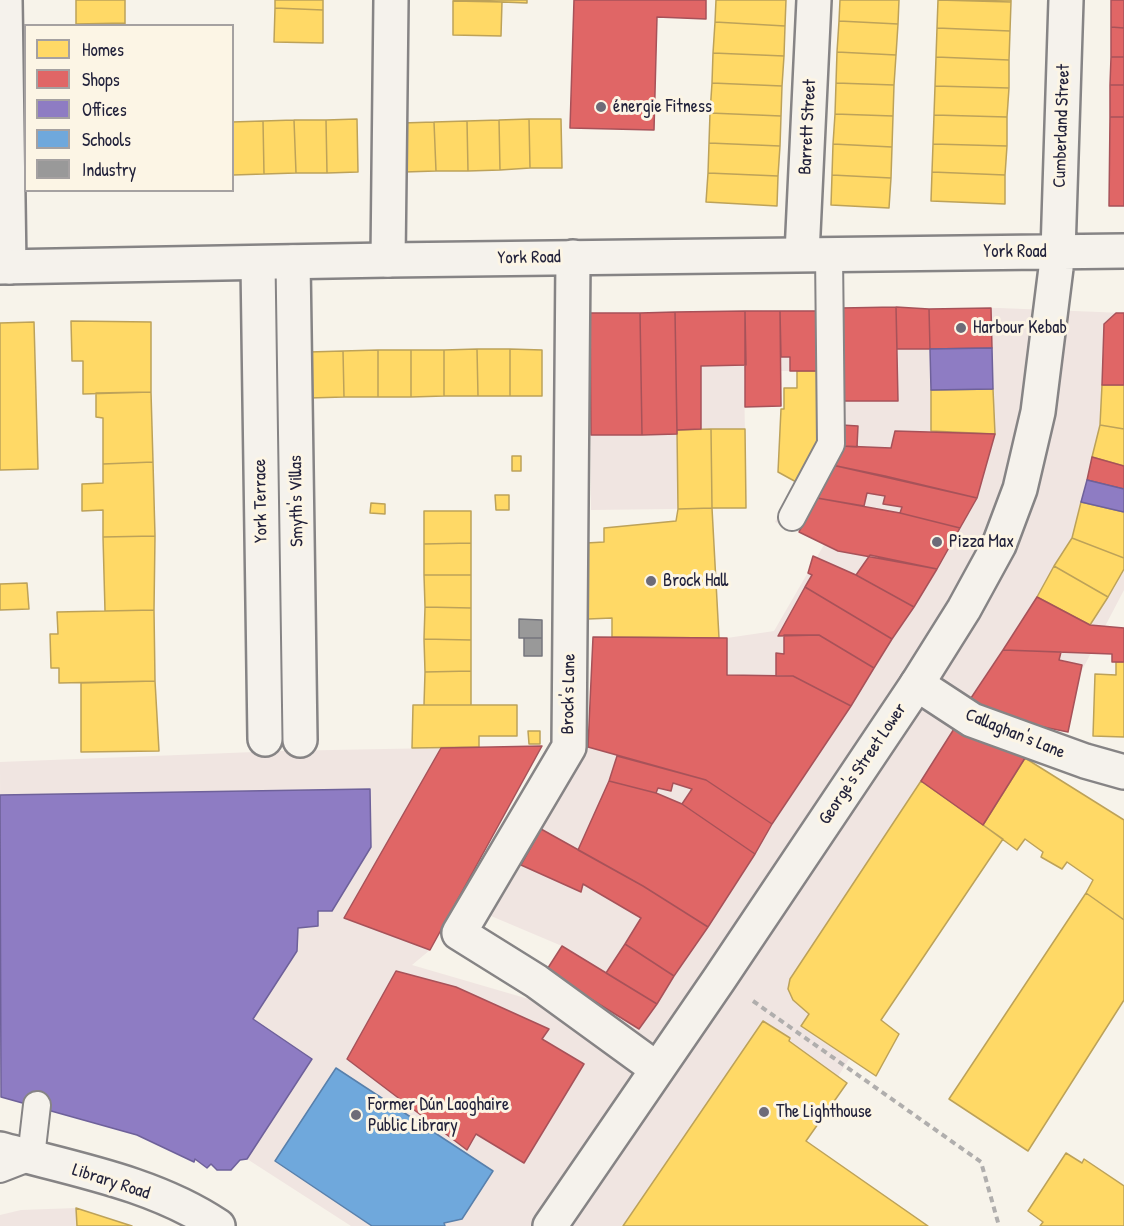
<!DOCTYPE html>
<meta charset="utf-8">
<style>
body{margin:0}
#map{position:relative;width:1124px;height:1226px;overflow:hidden;background:#f7f3ea;font-family:"Patrick Hand",sans-serif}
canvas{display:block}
.legend{position:absolute;left:24px;top:24px;width:210px;height:168px;box-sizing:border-box;background:#fcf5e5;border:2px solid #a5a1a1;margin:0;padding:8px 10px;list-style:none;font-size:18px;color:#22223b}
.legend li{display:flex;align-items:center;gap:12px;height:30px}
.legend b{width:30px;border:2px solid #a5a1a1}
</style>
<div id="map">
<canvas width="1124" height="1226"></canvas>
<ul class="legend">
<li><b style="height:16px;background:#ffd966"></b>Homes</li>
<li><b style="height:16px;background:#e06666"></b>Shops</li>
<li><b style="height:16px;background:#8e7cc3"></b>Offices</li>
<li><b style="height:16px;background:#6fa8dc"></b>Schools</li>
<li><b style="height:16px;background:#999"></b>Industry</li>
</ul>
</div>
<script>
const ctx = document.querySelector('canvas').getContext('2d');
ctx.lineJoin = 'round';
function paint(path, color) { ctx.fillStyle = color; ctx.fill(path, 'evenodd'); }
function trace(path, color, width, dash) { ctx.strokeStyle = color; ctx.lineWidth = width; ctx.lineCap = dash ? 'butt' : 'round'; ctx.setLineDash(dash || []); ctx.stroke(path); }
function label(font, color, halo, rows, align = 'center') {
  ctx.font = font + ' "Patrick Hand",sans-serif'; ctx.lineWidth = 6; ctx.setLineDash([]); ctx.textBaseline = 'middle'; ctx.strokeStyle = halo; ctx.fillStyle = color; for (const [text, x, y, turn = 0] of rows) {
    ctx.save(); ctx.translate(x, y); ctx.rotate((+turn || 0) * Math.PI / 180); ctx.textAlign = isNaN(turn) ? turn : align; if (halo) ctx.strokeText(text, 0, 0); ctx.fillText(text, 0, 0); ctx.restore();
  }
}
const built = new Path2D(`
 M999,308L1124,313V590L1034,762L745,1226H351L247,1159L240,1160L231,1170H217L211,1164L207,1168L196,1159L194,1162L137,1135L1,1097L0,762L280,751L542,746L430,950L412,965L532,1000L562,946L491,916L588,747L593,637L727,638L774,631L825,543L775,522L798,483L820,371H744L746,508L591,510L590,313Z
 M76,1208L77,1226H0V1215L21,1210Z`);
const homes = new Path2D(`
 M76,0H125V23L76,24Z
 M275,0H323V10L275,8Z
 M453,0H527V3Z
 M716,0H786L785,26L715,22Z
 M840,0H899L898,24L839,21Z
 M938,0L1011,2L1010,31L937,28Z
 M948,0H1011V2Z
 M453,1L502,2L501,36L453,35Z
 M275,8L323,10V43L274,42Z
 M839,21L898,24L896,55L837,52Z
 M715,22L785,26L784,56L713,53Z
 M125,23V26H76V24Z
 M937,28L1010,31L1009,60L936,57Z
 M837,52L896,55L894,85L836,83Z
 M713,53L784,56L782,86L712,83Z
 M936,57L1009,60V88L935,86Z
 M712,83L782,86L781,116L710,113Z
 M836,83L894,85L893,116L835,114Z
 M935,86L1009,88L1007,117L934,115Z
 M710,113L781,116L780,146L709,143Z
 M835,114L893,116L892,147L833,144Z
 M934,115L1007,117V146L933,144Z
 M357,119L358,172L327,173L326,120Z
 M529,119L530,168L500,170L499,120Z
 M529,119H561L562,168H530Z
 M294,120L296,173L264,174L263,121Z
 M294,120H326L327,173H296Z
 M499,120L500,170L468,171L467,121Z
 M263,121L264,174L233,175L232,122Z
 M467,121L468,171H436L434,122Z
 M434,122L436,171L404,172L402,123Z
 M709,143L780,146L778,176L708,173Z
 M833,144L892,147L891,178L832,175Z
 M933,144L1007,146L1005,175L932,172Z
 M932,172L1005,175V204L931,201Z
 M708,173L778,176L777,206L706,202Z
 M832,175L891,178L889,208L831,205Z
 M71,321L151,322V392L83,394V361H72Z
 M34,322L38,469L0,470V323Z
 M477,349L478,396H444V350Z
 M477,349H510V396H478Z
 M510,349L542,350V396H510Z
 M378,350V397H344L343,351Z
 M378,350H411V397H378Z
 M411,350H444V396L411,397Z
 M343,351L344,397L309,398V352Z
 M797,371H820L821,442L798,483L778,472L781,409H784V388H797Z
 M1102,385H1124V429L1100,425Z
 M993,389L995,434L931,431V390Z
 M151,392L153,462L103,464V418L96,417V393Z
 M1100,425L1124,429V466L1092,457Z
 M711,429H745L746,508H712Z
 M711,429L712,508L678,509L677,430Z
 M512,456H521V471H512Z
 M153,462L155,536L103,537V510L82,511V484L103,483V464Z
 M495,495H509V510H496Z
 M1081,502L1124,512V558L1072,538Z
 M371,503L385,504V514L370,513Z
 M712,508L719,638L612,637V618L588,619L586,543L604,542V528L676,521L678,509Z
 M424,511H471V543L424,544Z
 M155,536L154,610L105,611L103,537Z
 M1072,538L1124,558V569L1108,597L1054,566Z
 M471,543V575H424V544Z
 M1054,566L1108,597L1090,625L1037,597Z
 M424,575H471V608L425,607Z
 M27,583L29,609L0,610V584Z
 M425,607L471,608V640L424,639Z
 M154,610L155,681L59,683V668H51L50,634H58L57,612Z
 M424,639L471,640V671L425,672Z
 M1116,662H1124V737L1093,736L1095,674L1116,675Z
 M471,671V705H424L425,672Z
 M155,681L159,751L81,752V683Z
 M413,705H517V736H479V747L412,748Z
 M528,731H540V744H529Z
 M1025,758L1124,820V920L1086,893L1093,880L1067,862L1062,869L1041,857L1043,852L1025,839L1017,850L983,825Z
 M921,781L1003,839L881,1020L899,1034L876,1076L801,1026L809,1014L793,1000L788,989L790,979Z
 M1086,893L1124,920V1000L1028,1151L949,1099Z
 M763,1021L790,1038L789,1041L847,1083L806,1141L928,1226H623Z
 M1066,1153L1082,1163L1084,1159L1124,1186V1226H1040L1043,1222L1028,1211Z
 M76,1208L132,1226H77Z`);
const shops = new Path2D(`
 M574,0H706V19L657,17L654,130L570,128Z
 M1111,0H1124V28L1111,27Z
 M1111,27L1124,28V57H1111Z
 M1111,57H1124V85H1110Z
 M1110,85H1124V117H1110Z
 M1110,117H1124V206H1109Z
 M896,307L898,401H841V308Z
 M896,307L929,309L930,349H897Z
 M991,308L992,348L930,349L929,309Z
 M745,311H780L781,406L745,407Z
 M745,311L746,365L701,366V429L677,430L675,312Z
 M780,311H820V371H790V357H781Z
 M675,312L677,434L642,435L640,313Z
 M590,313H640L642,435H591Z
 M1116,313H1124V385H1102L1104,324Z
 M842,425L858,426L857,447L842,446Z
 M895,431L995,434L977,498L832,465L842,446L891,448Z
 M1092,457L1124,466V489L1087,480Z
 M832,465L885,476L977,498L960,528L900,513L902,507L883,504L885,496L867,493L864,506L817,498Z
 M817,498L900,513L960,528L937,569L838,551L799,532Z
 M870,555L937,569L914,607L856,575Z
 M813,556L856,575L914,607L892,639L805,587L812,575L808,573Z
 M805,587L892,639L874,668L819,635L778,636Z
 M1037,597L1090,625L1124,628V662H1112V654L1003,650Z
 M784,635H819L874,668L851,706L793,676H776V653L784,654Z
 M593,637L727,638V675L793,676L851,706L772,824L706,780L588,747Z
 M1003,650L1061,652L1059,660L1082,665L1068,732L985,715L967,704Z
 M959,721L1025,758L983,825L921,781Z
 M542,746L430,950L344,918L441,748Z
 M617,756L706,780L772,824L755,854L682,804L692,789L673,783L671,791L658,788L656,793L609,781Z
 M609,781L656,793L682,804L755,854L708,927L643,886L578,850Z
 M541,829L643,886L708,927L674,976L625,944L641,918L583,884L581,892L521,865Z
 M625,944L674,976L657,1004L606,973Z
 M562,946L657,1004L639,1029L546,971Z
 M396,971L456,987L549,1029L542,1039L584,1064L524,1163L476,1134L467,1150L347,1059Z`);
const offices = new Path2D(`
 M992,348L993,389L931,390L930,349Z
 M1087,480L1124,489V512L1081,502Z
 M370,789L371,847L332,911H318V926L298,928L297,951L253,1019L312,1059L247,1159L240,1160L231,1170H217L211,1164L207,1168L195,1159L194,1162L137,1135L1,1097L0,795Z`);
const schools = new Path2D(`
 M336,1068L493,1171L462,1219L444,1223L445,1226H372L275,1161Z`);
const industry = new Path2D(`
 M519,619L542,620V638H519Z
 M524,638H542V656H524Z`);
const path = new Path2D(`
 M753,1001L981,1162L999,1226`);
const lane = new Path2D(`
 M792,517L831,444L829,253
 M0,1169L31,1157L37,1105`);
const street = new Path2D(`
 M5,0L9,267
 M802,254L814,0
 M573,257L569,747L459,933L536,981L657,1069
 M388,260L391,0
 M293,262L300,740
 M258,263L265,739
 M917,684L972,720L1085,761L1124,772
 M0,1149C73,1169 154,1183 218,1226`);
const secondary = new Path2D(`
 M0,267L388,260L1124,251
 M550,1226L720,978L917,684L964,609L999,545L1020,489L1038,412L1058,252L1066,0`);
const markers = [
 [601,107,6,"#6d6b78"],
 [961,328,6,"#6d6b78"],
 [937,542,6,"#6d6b78"],
 [651,581,6,"#6d6b78"],
 [764,1112,6,"#6d6b78"],
 [356,1115,6,"#6d6b78"]
];
const poiNames = [
 ["énergie Fitness",613,107],
 ["Harbour Kebab",973,328],
 ["Pizza Max",949,542],
 ["Brock Hall",663,581],
 ["Former Dún Laoghaire",368,1105],
 ["Public Library",368,1126],
 ["The Lighthouse",776,1112]
];
const streetNames = [
 ["Cumberland Street",1062,126,-88],
 ["Barrett Street",808,127,-87],
 ["York Road",1015,252],
 ["York Road",529,258,-1],
 ["York Terrace",261,501,-91],
 ["Smyth's Villas",297,501,-91],
 ["Brock's Lane",569,694,-89],
 ["Callaghan's Lane",1015,734,22],
 ["George's Street Lower",863,764,-56],
 ["Library Road",111,1182,18]
];
paint(built, '#f0e5e1');
paint(homes, '#ffd966');
trace(homes, '#bda259', 1.5);
paint(shops, '#e06666');
trace(shops, '#a75259', 1.5);
paint(offices, '#8e7cc3');
trace(offices, '#6e619a', 1.5);
paint(schools, '#6fa8dc');
trace(schools, '#5880ac', 1.5);
paint(industry, '#999');
trace(industry, '#75757d', 1.5);
trace(lane, '#868485', 30);
trace(street, '#868485', 38);
trace(secondary, '#868485', 38);
trace(path, '#b0aead', 4, [6, 4.5]);
trace(lane, '#f5f2ec', 26);
trace(street, '#f5f2ec', 33);
trace(secondary, '#f5f2ec', 33);
for (const [x, y, r, color] of markers) { const dot = new Path2D(); dot.arc(x, y, r, 0, 2 * Math.PI); ctx.fillStyle = color; ctx.fill(dot); trace(dot, '#fcf5e5', 2); }
label('18px', '#22223b', '#fcf5e5', poiNames, 'left');
label('18px', '#22223b', '#fcf5e5', streetNames);
</script>
